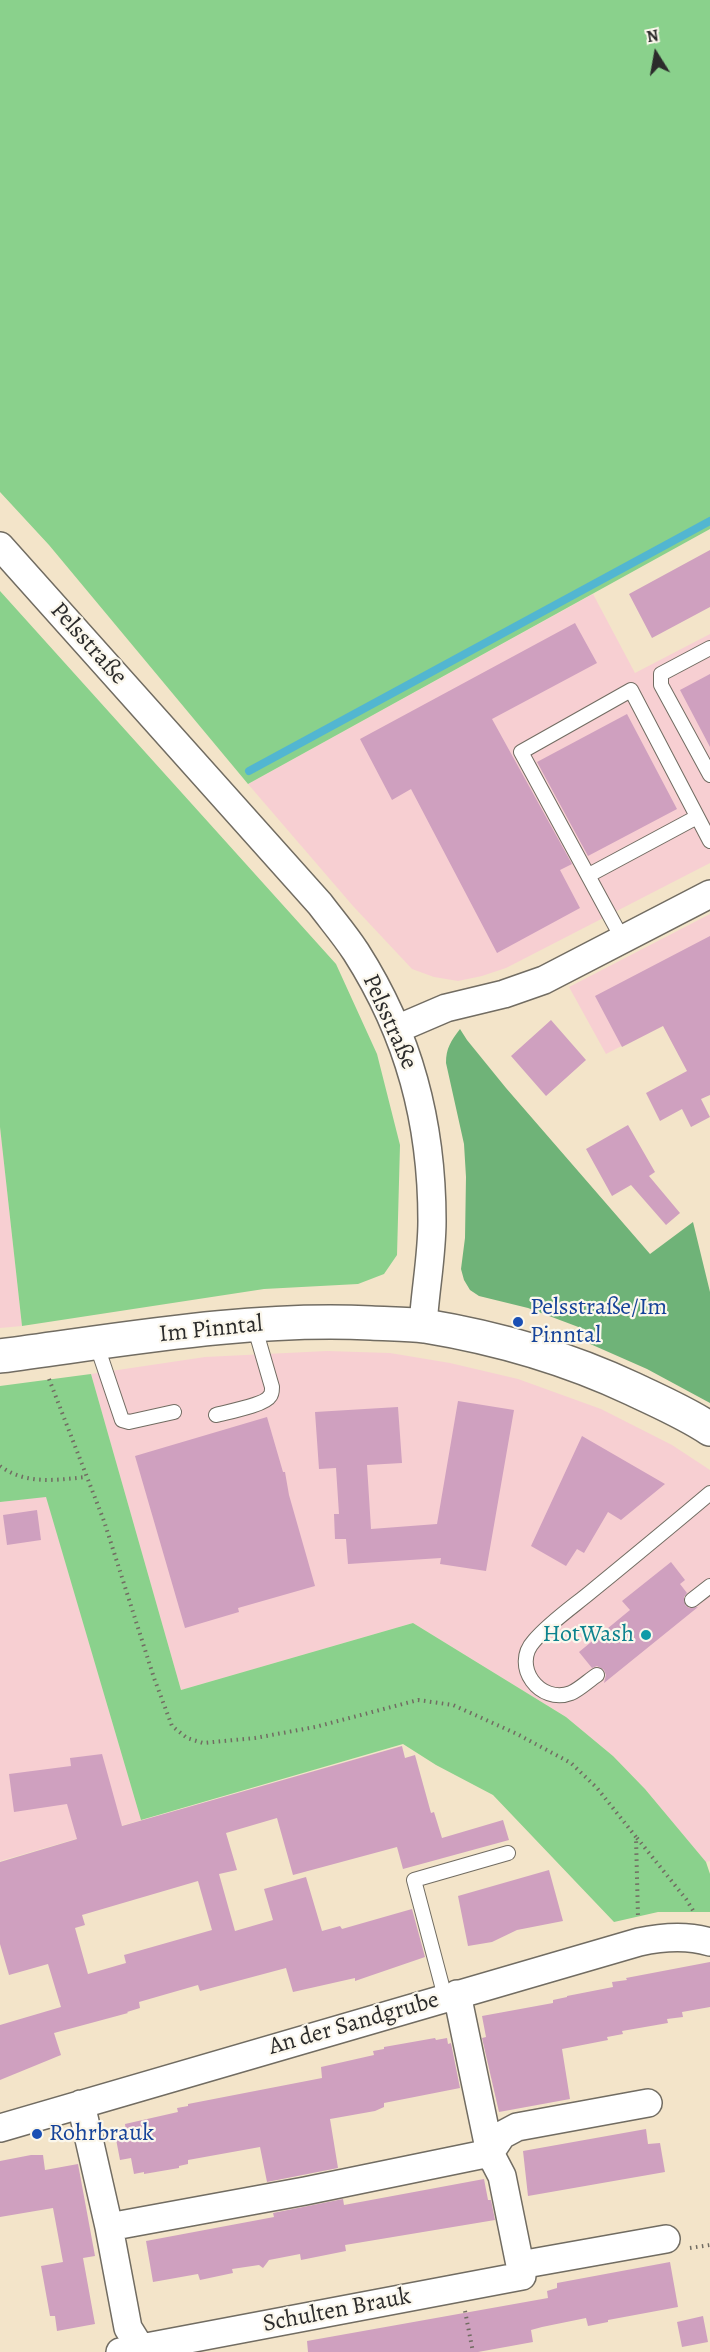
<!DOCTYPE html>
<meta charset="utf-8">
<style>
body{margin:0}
#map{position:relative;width:710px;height:2352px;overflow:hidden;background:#f3e4c9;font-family:Alegreya,serif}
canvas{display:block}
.north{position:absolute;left:626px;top:24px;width:60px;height:60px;-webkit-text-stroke:4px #fbf7ec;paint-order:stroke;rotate:349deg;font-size:16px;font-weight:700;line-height:24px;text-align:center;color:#2b2b2b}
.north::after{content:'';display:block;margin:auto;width:21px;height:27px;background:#2b2b2b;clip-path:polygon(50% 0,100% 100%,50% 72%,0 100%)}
</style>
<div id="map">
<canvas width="710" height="2352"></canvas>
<div class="north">N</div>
</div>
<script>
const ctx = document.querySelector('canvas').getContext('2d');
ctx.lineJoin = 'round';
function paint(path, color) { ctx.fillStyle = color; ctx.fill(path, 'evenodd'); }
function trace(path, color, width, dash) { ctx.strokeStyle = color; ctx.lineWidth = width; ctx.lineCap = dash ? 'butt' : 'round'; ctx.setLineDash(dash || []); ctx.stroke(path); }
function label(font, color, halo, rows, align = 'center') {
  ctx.font = font + ' Alegreya,serif'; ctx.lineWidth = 4.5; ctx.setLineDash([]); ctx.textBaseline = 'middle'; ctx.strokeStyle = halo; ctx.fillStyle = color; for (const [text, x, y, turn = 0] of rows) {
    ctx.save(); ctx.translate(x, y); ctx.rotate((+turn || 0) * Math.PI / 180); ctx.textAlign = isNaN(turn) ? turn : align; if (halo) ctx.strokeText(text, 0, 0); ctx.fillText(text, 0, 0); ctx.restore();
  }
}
const built = new Path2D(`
 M593,594L635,673L710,634V863L506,968L482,976L458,981L434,977L412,969L353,906L248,784Z
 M710,914V1022L662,1025L606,1054L569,987Z
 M0,1127L22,1326L0,1328Z
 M327,1351L390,1353L450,1363L518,1379L601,1409L672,1445L710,1470V1861L706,1862L645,1789L613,1756L566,1717L413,1623L181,1690L91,1374L205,1357Z
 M46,1496L141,1820L0,1861V1502Z`);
const green = new Path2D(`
 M0,0H710V529L248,784L49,545L0,492Z
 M0,591L336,964L377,1054L400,1145L397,1255L384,1274L358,1284L264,1289L22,1326L0,1127Z
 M91,1374L181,1690L413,1623L566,1717L613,1756L645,1789L706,1862L710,1874V1912H658L614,1922L493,1795L436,1765L403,1744L141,1820L46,1497L0,1502V1386Z`);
const forest = new Path2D(`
 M460,1029L467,1040L506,1088L650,1254L693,1222L710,1292V1403L647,1369L588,1343L589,1331L528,1308L479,1296L470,1290L464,1280L461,1269L465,1238L466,1177L464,1144L446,1063C446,1048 451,1041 460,1029Z`);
const stream = new Path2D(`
 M249,771L710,521`);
const building = new Path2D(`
 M710,550V607L652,638L629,594Z
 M575,623L597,663L492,719L572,864L560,870L580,908L497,953L411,789L392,800L360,739Z
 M710,674V747L680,690Z
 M627,714L677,809L588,856L537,762Z
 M710,936V1095L701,1099L710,1117L691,1127L682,1109L660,1121L646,1093L687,1071L663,1026L622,1047L595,996Z
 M551,1020L586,1060L546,1096L511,1056Z
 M628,1125L655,1172L649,1176L680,1213L666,1225L631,1185L612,1196L586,1149Z
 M458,1401L514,1410L486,1571L440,1564L441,1558L348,1564L346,1539H335L334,1514H339L336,1468L319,1469L315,1412L398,1407L402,1463L367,1465L371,1529L437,1524Z
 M267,1417L283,1472H285L289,1495L315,1586L238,1608L239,1612L185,1628L135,1456Z
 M582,1436L665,1484L621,1520L608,1512L584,1553L577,1549L566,1566L531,1546Z
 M37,1510L41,1540L7,1545L3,1515Z
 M671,1562L685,1580L680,1584L687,1593L684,1597L685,1605L689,1608L698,1607L604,1683L606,1675L604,1670L597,1666L592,1668L579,1652L630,1610L622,1601Z
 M402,1746L405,1758L415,1755L431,1813L434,1812L442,1838L503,1820L509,1840L403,1869L397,1847L293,1875L277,1818L226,1833L237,1870L219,1874L235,1931L273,1920L264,1889L306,1877L322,1931L340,1926L342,1929L412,1909L425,1957L355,1981V1978L293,1992L286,1968L200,1991L198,1985L139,2002L140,2008L127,2012L128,2013L54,2033L61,2055L0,2080V2025L61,2007L48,1964L9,1975L0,1944V1862L77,1839L67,1804L14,1812L9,1774L71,1766L70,1758L102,1754L122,1826ZM198,1881L212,1930L124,1955L126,1963L88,1974L75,1928L85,1925L82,1915Z
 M549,1870L563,1921L517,1930L492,1942L468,1946L458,1896Z
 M710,1962V2007L682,2012L683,2017L667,2019L668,2023L622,2031L623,2034L607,2037L608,2040L562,2049L570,2099L499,2112L482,2038L486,2037L482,2016L553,2003V2000L567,1997V1996L613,1987L612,1982L627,1980L626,1978Z
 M435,2038L436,2040L447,2038L448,2044L451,2043L460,2088L384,2103V2107L375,2111L330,2119L338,2168L267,2182L260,2147L188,2160V2164L179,2166V2168L144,2174V2172L134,2174L131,2158L120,2160L116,2139L127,2137L125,2124L178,2112L177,2108L188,2106V2104L322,2078L321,2067L374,2055L373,2051L384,2049V2047Z
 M646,2129L648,2144L660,2143L665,2172L528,2196L523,2151Z
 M31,2155H43L45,2170L78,2164L95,2256L83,2258L95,2324L57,2331L55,2316H50L41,2266L63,2262L53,2208L0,2217V2161Z
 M484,2179L488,2200H491L495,2220L345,2245L346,2251L301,2260L300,2254L269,2260L263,2268L259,2265L232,2269L233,2273L200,2280L198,2274L153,2282L146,2241L274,2217L273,2213L343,2199L344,2205Z
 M670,2262L678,2307L608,2320V2322L588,2326L586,2318L542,2327L531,2330L533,2342L478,2352H308L307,2341L548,2298L547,2291L557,2288V2283Z
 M703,2316L708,2342L682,2347L677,2322Z`);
const path = new Path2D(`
 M49,1379L104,1521L154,1678L172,1726L187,1738L203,1743L255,1738L315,1727L418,1700L453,1705L517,1734L571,1763L597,1788L636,1837L638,1917
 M0,1466C26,1485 56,1480 86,1477
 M637,1838L686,1899L694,1912
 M690,2248L710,2245
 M465,2311L473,2352`);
const lane = new Path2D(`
 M710,648L661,674V685L710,775
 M589,875L697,817
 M623,940L521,752L631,690L710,841
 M96,1343L122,1420L129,1422L174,1412
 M216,1415C227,1412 265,1405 270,1396C272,1394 272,1390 272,1387L254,1325
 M692,1600L710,1586
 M597,1675C589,1680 580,1689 571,1693C540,1705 511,1666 534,1641C550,1622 574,1606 593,1590C632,1558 671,1526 710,1493
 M445,1997L414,1880L508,1853`);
const street = new Path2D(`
 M0,546L320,904C332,920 345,935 356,952C409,1035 432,1122 432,1221C432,1256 425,1291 423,1326
 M397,1029L446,1008L504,994L544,980L710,894
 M648,2103L517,2127L502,2135L490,2153L502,2176L520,2265L666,2239
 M81,2104L109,2227L128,2328L143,2352
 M0,2128L639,1942C662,1937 687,1935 710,1942
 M109,2227L305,2191L490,2153L457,1994
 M120,2352L522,2276L520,2265`);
const secondary = new Path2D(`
 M0,1356C122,1340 247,1317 371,1323C389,1324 408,1324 425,1326C498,1338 567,1358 633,1389C660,1402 686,1413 710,1429`);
const markers = [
 [518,1322,6,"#1a4fb4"],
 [646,1635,6,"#0f9aa8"],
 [37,2134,6,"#1a4fb4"]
];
const streetNames = [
 ["Pelsstraße",88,644,48],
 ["Pelsstraße",389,1022,66],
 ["Im Pinntal",211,1330,-6],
 ["An der Sandgrube",354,2024,-16],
 ["Schulten Brauk",337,2311,-11]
];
const transitNames = [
 ["Pelsstraße/Im",530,1308],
 ["Pinntal",530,1336],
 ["Rohrbrauk",49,2134]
];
const cultureNames = [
 ["HotWash",634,1635]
];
paint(built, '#f7cfd2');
paint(green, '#8ad18c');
paint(forest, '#6fb378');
trace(stream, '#52b6d1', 8);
paint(building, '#cfa0bf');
trace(lane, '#716c62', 16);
trace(street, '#716c62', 30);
trace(secondary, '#716c62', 36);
trace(path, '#716c62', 4, [1.5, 4.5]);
trace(lane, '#fff', 14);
trace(street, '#fff', 27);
trace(secondary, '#fff', 33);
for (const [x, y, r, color] of markers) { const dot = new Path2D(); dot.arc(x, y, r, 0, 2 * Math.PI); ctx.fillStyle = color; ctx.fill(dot); trace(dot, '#fbf7ec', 2); }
label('24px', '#2b2b2b', '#fbf7ec', streetNames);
label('24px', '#164399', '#fbf7ec', transitNames, 'left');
label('24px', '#0d838f', '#fbf7ec', cultureNames, 'right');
</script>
